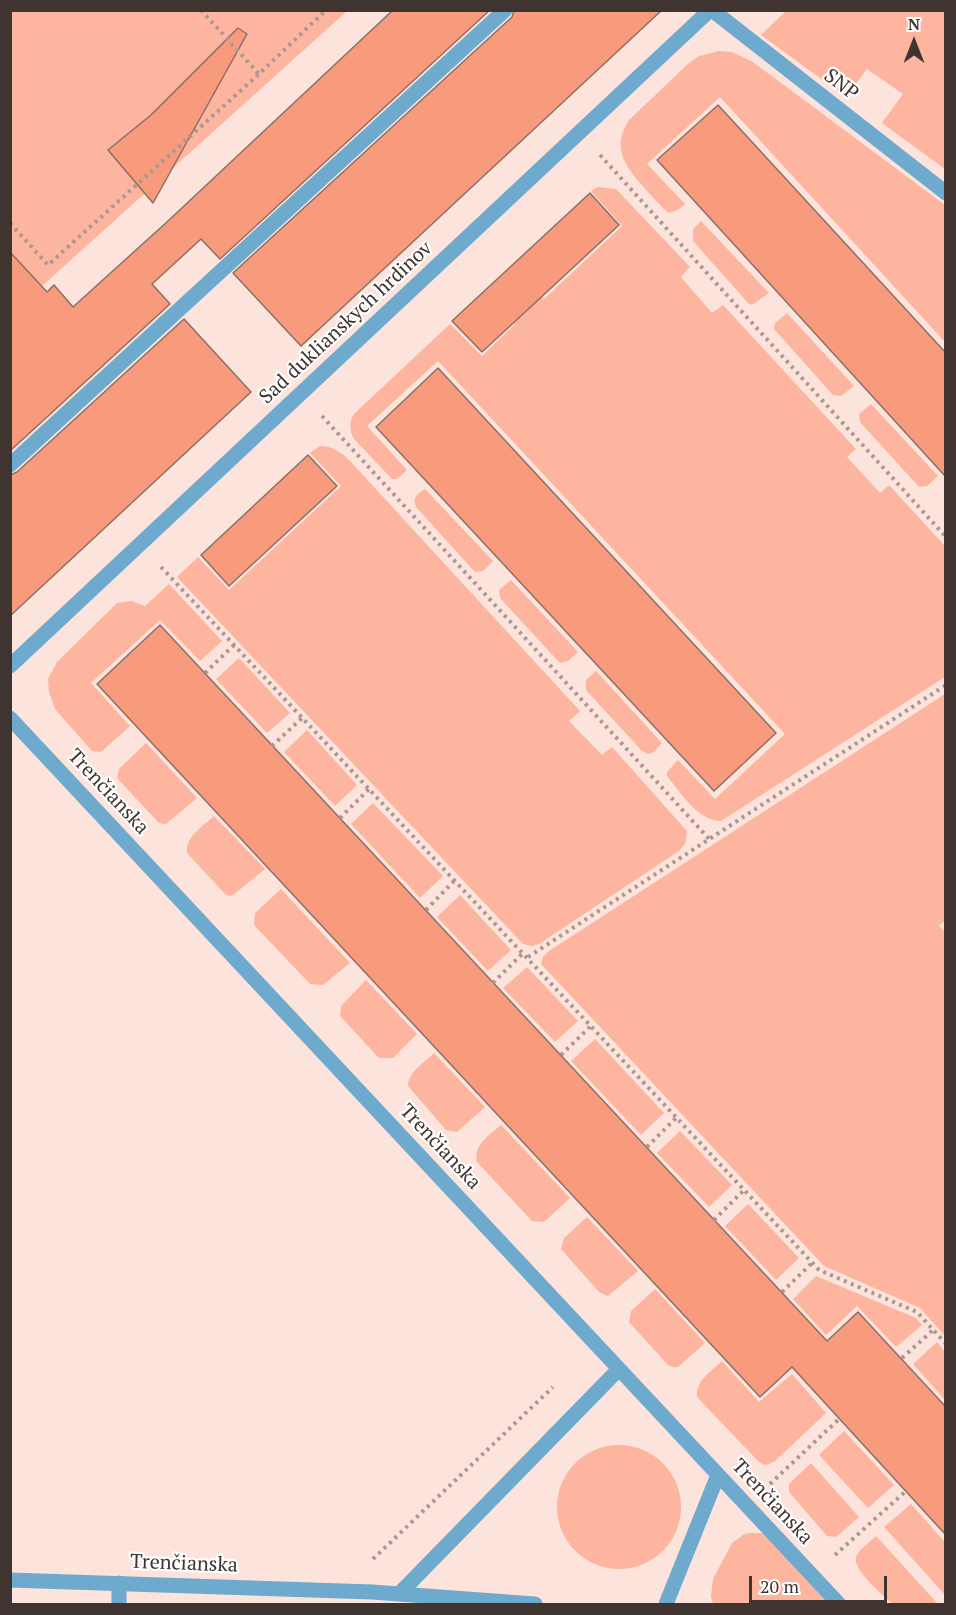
<!DOCTYPE html>
<meta charset="utf-8">
<style>
body{margin:0}
#map{position:relative;width:956px;height:1615px;overflow:hidden;background:#fce3db;font-family:"PT Serif",serif}
canvas{display:block}
.frame{position:absolute;inset:0;border:12px solid #403430;pointer-events:none}
.north{position:absolute;left:884px;top:12px;width:60px;height:60px;-webkit-text-stroke:4px #fff;paint-order:stroke;rotate:0deg;font-size:16px;font-weight:700;line-height:24px;text-align:center;color:#403430}
.north::after{content:'';display:block;margin:auto;width:21px;height:27px;background:#403430;clip-path:polygon(50% 0,100% 100%,50% 72%,0 100%)}
.scale{position:absolute;left:749px;top:1576px;width:138px;height:27px;box-sizing:border-box;border:3px solid #403430;border-top:0;padding-left:8px;font-size:18px;line-height:21px;white-space:nowrap;color:#403430;-webkit-text-stroke:4px #fff;paint-order:stroke}
</style>
<div id="map">
<canvas width="956" height="1615"></canvas>
<div class="frame"></div>
<div class="north">N</div>
<div class="scale">20 m</div>
</div>
<script>
const ctx = document.querySelector('canvas').getContext('2d');
ctx.lineJoin = 'round';
function paint(path, color) { ctx.fillStyle = color; ctx.fill(path, 'evenodd'); }
function trace(path, color, width, dash) { ctx.strokeStyle = color; ctx.lineWidth = width; ctx.lineCap = dash ? 'butt' : 'round'; ctx.setLineDash(dash || []); ctx.stroke(path); }
function label(font, color, halo, rows, align = 'center') {
  ctx.font = font + ' "PT Serif",serif'; ctx.lineWidth = 4.5; ctx.setLineDash([]); ctx.textBaseline = 'middle'; ctx.strokeStyle = halo; ctx.fillStyle = color; for (const [text, x, y, turn = 0] of rows) {
    ctx.save(); ctx.translate(x, y); ctx.rotate((+turn || 0) * Math.PI / 180); ctx.textAlign = isNaN(turn) ? turn : align; if (halo) ctx.strokeText(text, 0, 0); ctx.fillText(text, 0, 0); ctx.restore();
  }
}
const green = new Path2D(`
 M11,11H347L11,314Z
 M786,11H945V169L882,123L903,94L867,69L846,97L761,35Z
 M719,51L732,52L753,62L945,205V342L720,97L647,164L685,204L678,210L669,213C662,208 656,200 649,193C629,171 609,150 629,120L689,63L699,56Z
 M598,187L616,189L690,267L681,277L712,313L723,305L856,449L847,457L880,493L889,485L945,546V677L721,821C698,821 681,793 667,776V772L678,760L715,799L785,734L438,361L367,426L407,470L397,479H392L354,439C349,430 349,420 355,413L450,324L482,356L515,324L506,313L534,289L544,299L622,226L591,191Z
 M701,221L769,293L752,305L748,303L693,241V229Z
 M787,313L854,386L841,396L833,395L774,329L775,323Z
 M871,404L938,476L927,486L919,487L860,422L859,414Z
 M320,446C332,446 341,452 350,461L580,711L569,721L602,755L612,747L687,831L685,844L679,851L539,944L532,946L523,944L177,577L198,557L229,590L341,486L310,453Z
 M425,489L493,561L483,571L475,572L416,507C412,497 418,494 425,489Z
 M511,580L578,652L568,661L560,663L558,661L500,598L499,590Z
 M169,584L222,641L200,661L160,620L91,683L130,726L101,752L92,751L55,709L49,692L48,679L57,662L117,603L131,601L145,606Z
 M239,658L290,713L267,733L216,679Z
 M596,671L662,743L654,752L648,754L641,750L586,690V680Z
 M945,694L946,920L939,926L946,933L945,1336L920,1308L824,1266L541,964L543,957L549,951Z
 M307,730L357,785L335,806L284,752Z
 M146,743L197,798L166,824L159,823L117,778L119,769Z
 M373,803L443,876L420,898L351,824Z
 M214,816L265,869L233,895L229,896L225,894L187,853C185,837 203,826 214,816Z
 M281,889L350,963L323,985L310,984L254,925L255,913Z
 M460,895L511,950L488,971L437,917Z
 M527,967L578,1021L555,1042L503,988Z
 M366,980L417,1034L393,1058H379L340,1016L341,1006Z
 M595,1039L664,1113L641,1135L571,1061Z
 M434,1053L485,1107L457,1132L446,1130L408,1086C408,1072 425,1062 434,1053Z
 M501,1125L570,1198L544,1222L532,1221L477,1162C473,1144 490,1135 501,1125Z
 M680,1131L732,1185L709,1207L657,1153Z
 M748,1204L799,1258L776,1280L725,1226Z
 M587,1217L638,1271L608,1296L599,1292L561,1249L564,1238Z
 M816,1276L916,1318L922,1325L896,1347L857,1306L826,1335L793,1299Z
 M655,1289L705,1343L678,1367H672L668,1365L629,1322L631,1311Z
 M937,1342L945,1352V1400L913,1364Z
 M722,1361L759,1402L792,1374L826,1413L774,1462L765,1465L759,1462L697,1397C695,1381 711,1372 722,1361Z
 M844,1431L894,1485L868,1508L819,1455Z
 M557 1507a62 62 0 1 1 124 0a62 62 0 1 1-124 0Z
 M811,1463L859,1517L836,1537L827,1536L789,1492V1484Z
 M911,1504L945,1542V1595L884,1527Z
 M749,1533H761L770,1537L836,1604H713L711,1596L713,1579L732,1543L743,1535Z
 M876,1536L938,1604H892C883,1595 852,1569 856,1557C859,1549 870,1542 876,1536Z`);
const building = new Path2D(`
 M393,10H490L220,259L201,239L152,284L170,304L10,451V252L47,292L54,285L73,307L168,221Z
 M514,10H662L301,346L233,273L512,17Z
 M238,28L247,34L153,203L108,150L151,115Z
 M718,105L945,352V476L657,160Z
 M590,193L619,225L482,352L452,321Z
 M184,319L251,392L10,616V475L17,472Z
 M438,368L776,733L714,791L376,427Z
 M308,455L337,486L229,586L201,555Z
 M160,625L827,1341L858,1312L945,1406V1534L792,1367L760,1397L97,684Z`);
const path = new Path2D(`
 M201,10L259,74L326,10
 M600,155L946,537
 M10,223L48,265L259,74
 M322,416L710,840
 M161,567L819,1270L917,1312L946,1344
 M205,673L234,645
 M272,746L302,718
 M340,818L369,789
 M426,910L455,880
 M528,957L946,685
 M493,983L523,953
 M561,1055L591,1026
 M647,1147L677,1117
 M714,1220L744,1190
 M782,1292L812,1263
 M902,1358L933,1330
 M770,1484L839,1419
 M835,1555L906,1491
 M373,1559L553,1387`);
const lane = new Path2D(`
 M10,465L505,10
 M119,1604V1583`);
const street = new Path2D(`
 M712,10L946,193
 M10,666L710,10
 M10,718L839,1604
 M10,1580L372,1592L535,1604
 M400,1593L619,1369
 M666,1604L718,1475`);
const streetNames = [
 ["SNP",841,85,38],
 ["Sad duklianskych hrdinov",346,323,-43],
 ["Trenčianska",108,792,47],
 ["Trenčianska",440,1147,47],
 ["Trenčianska",772,1502,47],
 ["Trenčianska",184,1564,2]
];
paint(green, '#fdb59f');
paint(building, '#f89a7c');
trace(building, '#8b6f67', 1.5);
trace(path, '#ab9791', 4, [3, 4.5]);
trace(lane, '#6daacd', 15);
trace(street, '#6daacd', 15);
label('20px', '#403430', '#fff', streetNames);
</script>
